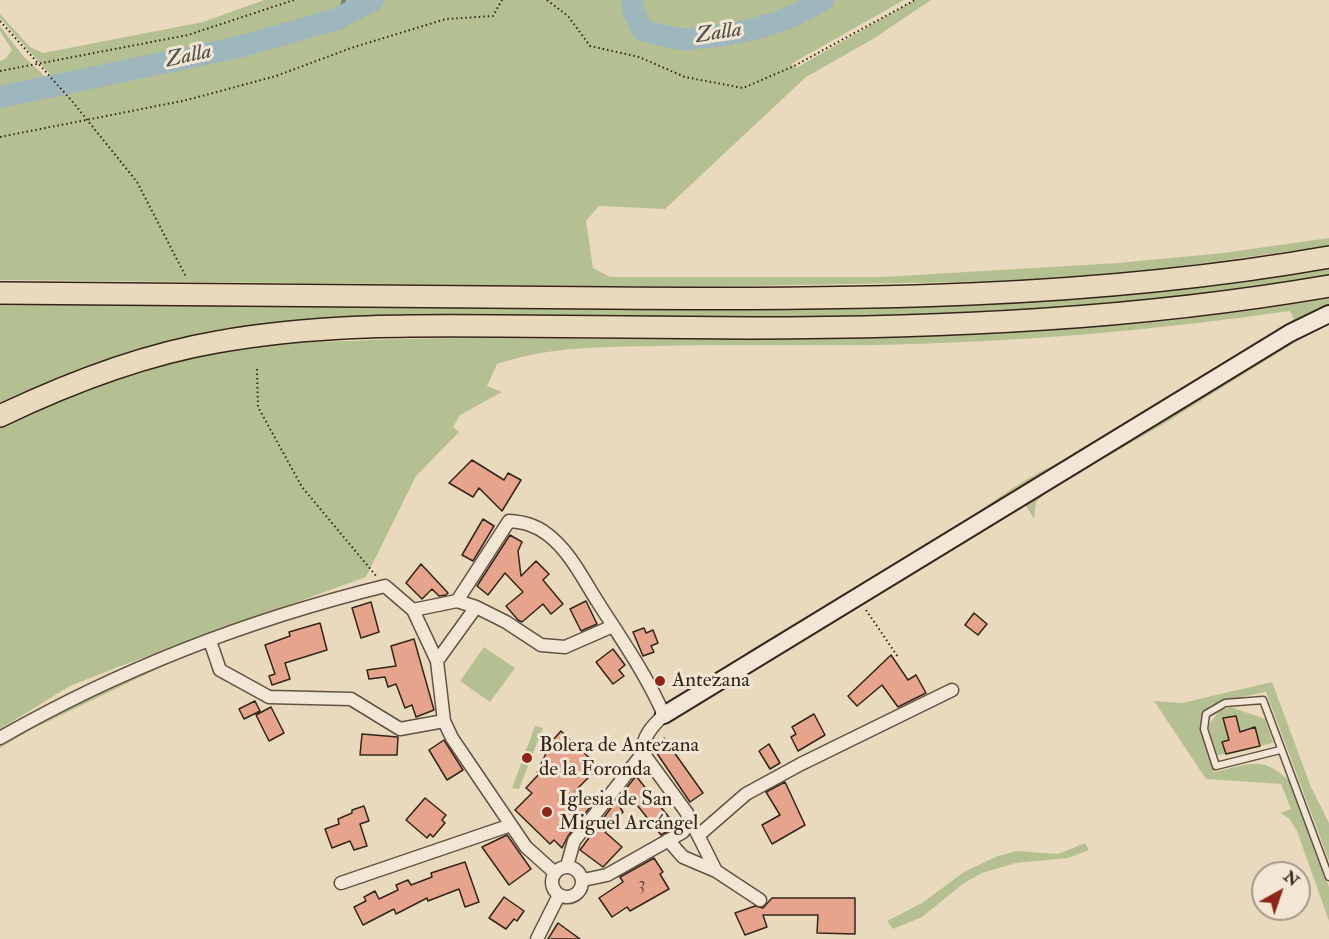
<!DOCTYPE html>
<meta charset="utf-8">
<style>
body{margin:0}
#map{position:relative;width:1329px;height:939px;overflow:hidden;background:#eadabd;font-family:"IM FELL Double Pica",serif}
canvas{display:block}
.north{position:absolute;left:1251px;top:861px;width:60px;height:60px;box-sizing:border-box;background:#f1e7d4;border:2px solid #a59989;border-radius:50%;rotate:40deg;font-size:16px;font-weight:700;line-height:24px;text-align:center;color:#342419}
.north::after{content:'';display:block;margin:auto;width:21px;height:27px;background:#8f2418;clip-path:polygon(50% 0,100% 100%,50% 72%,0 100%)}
</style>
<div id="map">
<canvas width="1329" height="939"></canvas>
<div class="north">N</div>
</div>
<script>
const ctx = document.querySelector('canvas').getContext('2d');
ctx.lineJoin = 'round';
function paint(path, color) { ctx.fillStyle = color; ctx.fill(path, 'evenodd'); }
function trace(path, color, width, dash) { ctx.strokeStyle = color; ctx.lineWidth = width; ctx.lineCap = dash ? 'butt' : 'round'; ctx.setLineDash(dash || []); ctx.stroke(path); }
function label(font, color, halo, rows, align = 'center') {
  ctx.font = font + ' "IM FELL Double Pica",serif'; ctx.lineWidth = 6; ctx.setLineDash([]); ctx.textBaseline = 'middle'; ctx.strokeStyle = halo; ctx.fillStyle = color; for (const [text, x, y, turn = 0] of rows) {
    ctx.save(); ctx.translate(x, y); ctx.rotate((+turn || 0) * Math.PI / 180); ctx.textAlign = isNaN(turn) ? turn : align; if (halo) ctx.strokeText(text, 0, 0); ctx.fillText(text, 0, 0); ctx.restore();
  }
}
const green = new Path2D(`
 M264,0H904L791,64L796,68L915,0H931L873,39L806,77L665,209L599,206L586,221L593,268L610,277H882L1118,263L1223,253L1329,238V246L1160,269L1015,281L690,287L0,280V61L5,59L12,50L0,31V26L23,56L50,81L54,79L0,18V14L30,47L43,53L203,22Z
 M1329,268V279L1126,303L911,316L773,318L358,317L269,323L214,333L0,408V301L1125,293L1223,284Z
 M1329,298V309L749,656L747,652C812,613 879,574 944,534C982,511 1016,482 1056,464L1279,329L1294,319L1290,311C1153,331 1015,342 877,345C804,346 732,344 659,346C602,347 552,346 497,364L487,386L502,392L460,415L453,427L459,432L416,476L366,577L118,667L70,686L0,729V427C76,387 165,361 250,347C284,342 317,342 351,341C457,335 563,340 669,339C889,338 1111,337 1329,298Z
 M1326,323L1162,425L1049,490L1036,502L1034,519L1024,502L1308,329Z
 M484,647L515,668L490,702L460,681Z
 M195,651L32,729L0,748V742L126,679Z
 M1272,682L1311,787L1329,823V861L1266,692C1195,707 1191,700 1214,772C1248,765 1262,754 1289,781L1329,887V921L1297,831L1289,818L1280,813L1291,809L1281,784L1206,779L1154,701L1182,703Z
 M1231,707L1265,719L1273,743L1260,746L1255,727L1240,732L1236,716L1224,719L1229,740L1222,742L1226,754L1217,755L1208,726L1219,711Z
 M535,726L543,728L519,789L512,788Z
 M1085,843L1089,850L1068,858L1016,863L982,873L964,883L922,917L893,929L887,921L922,903L964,872L998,856L1017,851L1058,854Z`);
const stream = new Path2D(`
 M337,19L344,0`);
const river = new Path2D(`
 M632,0L633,10L642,30C656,33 673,40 687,39C733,36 784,25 823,0
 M0,97L239,47L337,19L373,0`);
const building = new Path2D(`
 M472,460L504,480L508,473L521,480L502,511L479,488L473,497L449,483Z
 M483,519L494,526L473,561L462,555Z
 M510,535L522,542L518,551L521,576L536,561L549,574L543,580L563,604L551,614L543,604L522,622L518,620L506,606L523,592L505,573L488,595L477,586Z
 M421,564L448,593L446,595L439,596L432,589L422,599L406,583Z
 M586,601L597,624L581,631L570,609Z
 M371,602L379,632L361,638L352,608Z
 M974,613L987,624L978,635L965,625Z
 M320,623L327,650L285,663L290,679L272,685L269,676L275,674L265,645L290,636L289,632Z
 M644,628L646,633L653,630L658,643L651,646L654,652L643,656L633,632Z
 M414,639L434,710L416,717L412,705L405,708L396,684L388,687L385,677L369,679L367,670L396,666L391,646Z
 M613,649L625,665L619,670L624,676L613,684L596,662Z
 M891,655L908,680L916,675L926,693L898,707L882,685L857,706L848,696Z
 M255,701L260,711L244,719L239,709Z
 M271,707L284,733L269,741L256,715Z
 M814,714L825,735L798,751L791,737L796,734L792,727Z
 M1236,716L1240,732L1255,727L1260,746L1226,754L1222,742L1229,740L1223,718Z
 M561,731L599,767L575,791L594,802L568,836L562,848L554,840L550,844L515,810L532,793L526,788L539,774L537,772L552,741Z
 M362,734L398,737L397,755H360Z
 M664,738L703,793L690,802L652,746Z
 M444,740L463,770L447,780L429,750Z
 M769,744L780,763L770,769L759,751Z
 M636,776L676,826L675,827L661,835L625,790Z
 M785,782L805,825L772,844L762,825L780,815L766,792Z
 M425,798L446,815L442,820L445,823L433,837L430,834L427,838L406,820Z
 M616,801L623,812L605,832L622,847L603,867L580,850Z
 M364,806L369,821L360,824L367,846L354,850L350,841L332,848L325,829L339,824L338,819L352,813V810Z
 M507,835L531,869L509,885L482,847Z
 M654,858L663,872L660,874L669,889L630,911L627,907L612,917L599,898L623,882L620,877Z
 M465,862L479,902L465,907L459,889L428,901L427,898L396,914L394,909L363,925L354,907L366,901L364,897L375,891L379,899L398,890L396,885L408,880L411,885L432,877L431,873Z
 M504,897L524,911L517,921L514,919L506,929L489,918Z
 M772,898H855V934L817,933L818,915H763L767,927L745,935L735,913L755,906L763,908Z
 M558,923L580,939H548Z`);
const path = new Path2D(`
 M547,0L568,16L590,46L639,57L685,77L743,88L794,66L915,0
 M0,21L72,101L137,182L186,277
 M0,71L188,35L294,0
 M0,137L187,100L276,76L351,48L446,19L493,16L502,0
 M257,369L258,407L302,487L377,577
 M866,610L898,657`);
const lane = new Path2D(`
 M1280,750L1216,766L1204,729L1206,714L1225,703L1263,700L1329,877`);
const street = new Path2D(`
 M457,601L476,607L506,622L541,645L565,647L613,626
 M413,610L457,601L509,521C524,522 535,525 547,534C570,551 584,581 599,604C622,640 647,676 664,715C653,725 641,738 643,753L687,813L689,823L683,832L607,875L583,880
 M210,641L220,670L269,697L351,699L400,729L444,721
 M437,661L476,607
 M0,738C120,669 251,619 385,586L413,610L437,661L444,721L452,738L526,847L554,872
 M695,829L716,871
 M700,834L746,794L801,764L952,690
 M668,840L683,857L716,871L760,900
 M567,866L574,841L643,753
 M552 882a15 15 0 1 1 30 0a15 15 0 1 1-30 0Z
 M341,883L511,825
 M537,939L559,895`);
const secondary = new Path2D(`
 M664,715L1290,333L1329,314`);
const highway = new Path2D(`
 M0,293C203,294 406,297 609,298C849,300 1092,299 1329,257
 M0,416C69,383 141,355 217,342C311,325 405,325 500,326C583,326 666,328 750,328C943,328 1138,319 1329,286`);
const markers = [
 [660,681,6,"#8f2418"],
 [527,758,6,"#8f2418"],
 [547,812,6,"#8f2418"]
];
const numberNames = [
 ["3",642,885]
];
const poiNames = [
 ["Antezana",672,681],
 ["Bolera de Antezana",539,746],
 ["de la Foronda",539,770],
 ["Iglesia de San",559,800],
 ["Miguel Arcángel",559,824]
];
const waterNames = [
 ["Zalla",719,34,-9],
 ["Zalla",189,57,-12]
];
paint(green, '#b5c092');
trace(stream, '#747c7b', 4);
trace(river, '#9eb7bd', 22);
paint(building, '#e7a48d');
trace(building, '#342419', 1.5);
trace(lane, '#625242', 9);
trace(street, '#625242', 15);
trace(secondary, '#342419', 20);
trace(highway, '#342419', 24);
trace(path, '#342419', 2, [1.5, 3]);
trace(lane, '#f1e7d4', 6);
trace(street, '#f1e7d4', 12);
trace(secondary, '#f1e7d4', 16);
trace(highway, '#eadabd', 21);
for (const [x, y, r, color] of markers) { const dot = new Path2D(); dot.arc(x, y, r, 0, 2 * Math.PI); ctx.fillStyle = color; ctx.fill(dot); trace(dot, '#f1e7d4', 2); }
label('18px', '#614436', null, numberNames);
label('21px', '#342419', '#f1e7d4', poiNames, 'left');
label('italic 22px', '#54504a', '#f1e7d4', waterNames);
</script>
